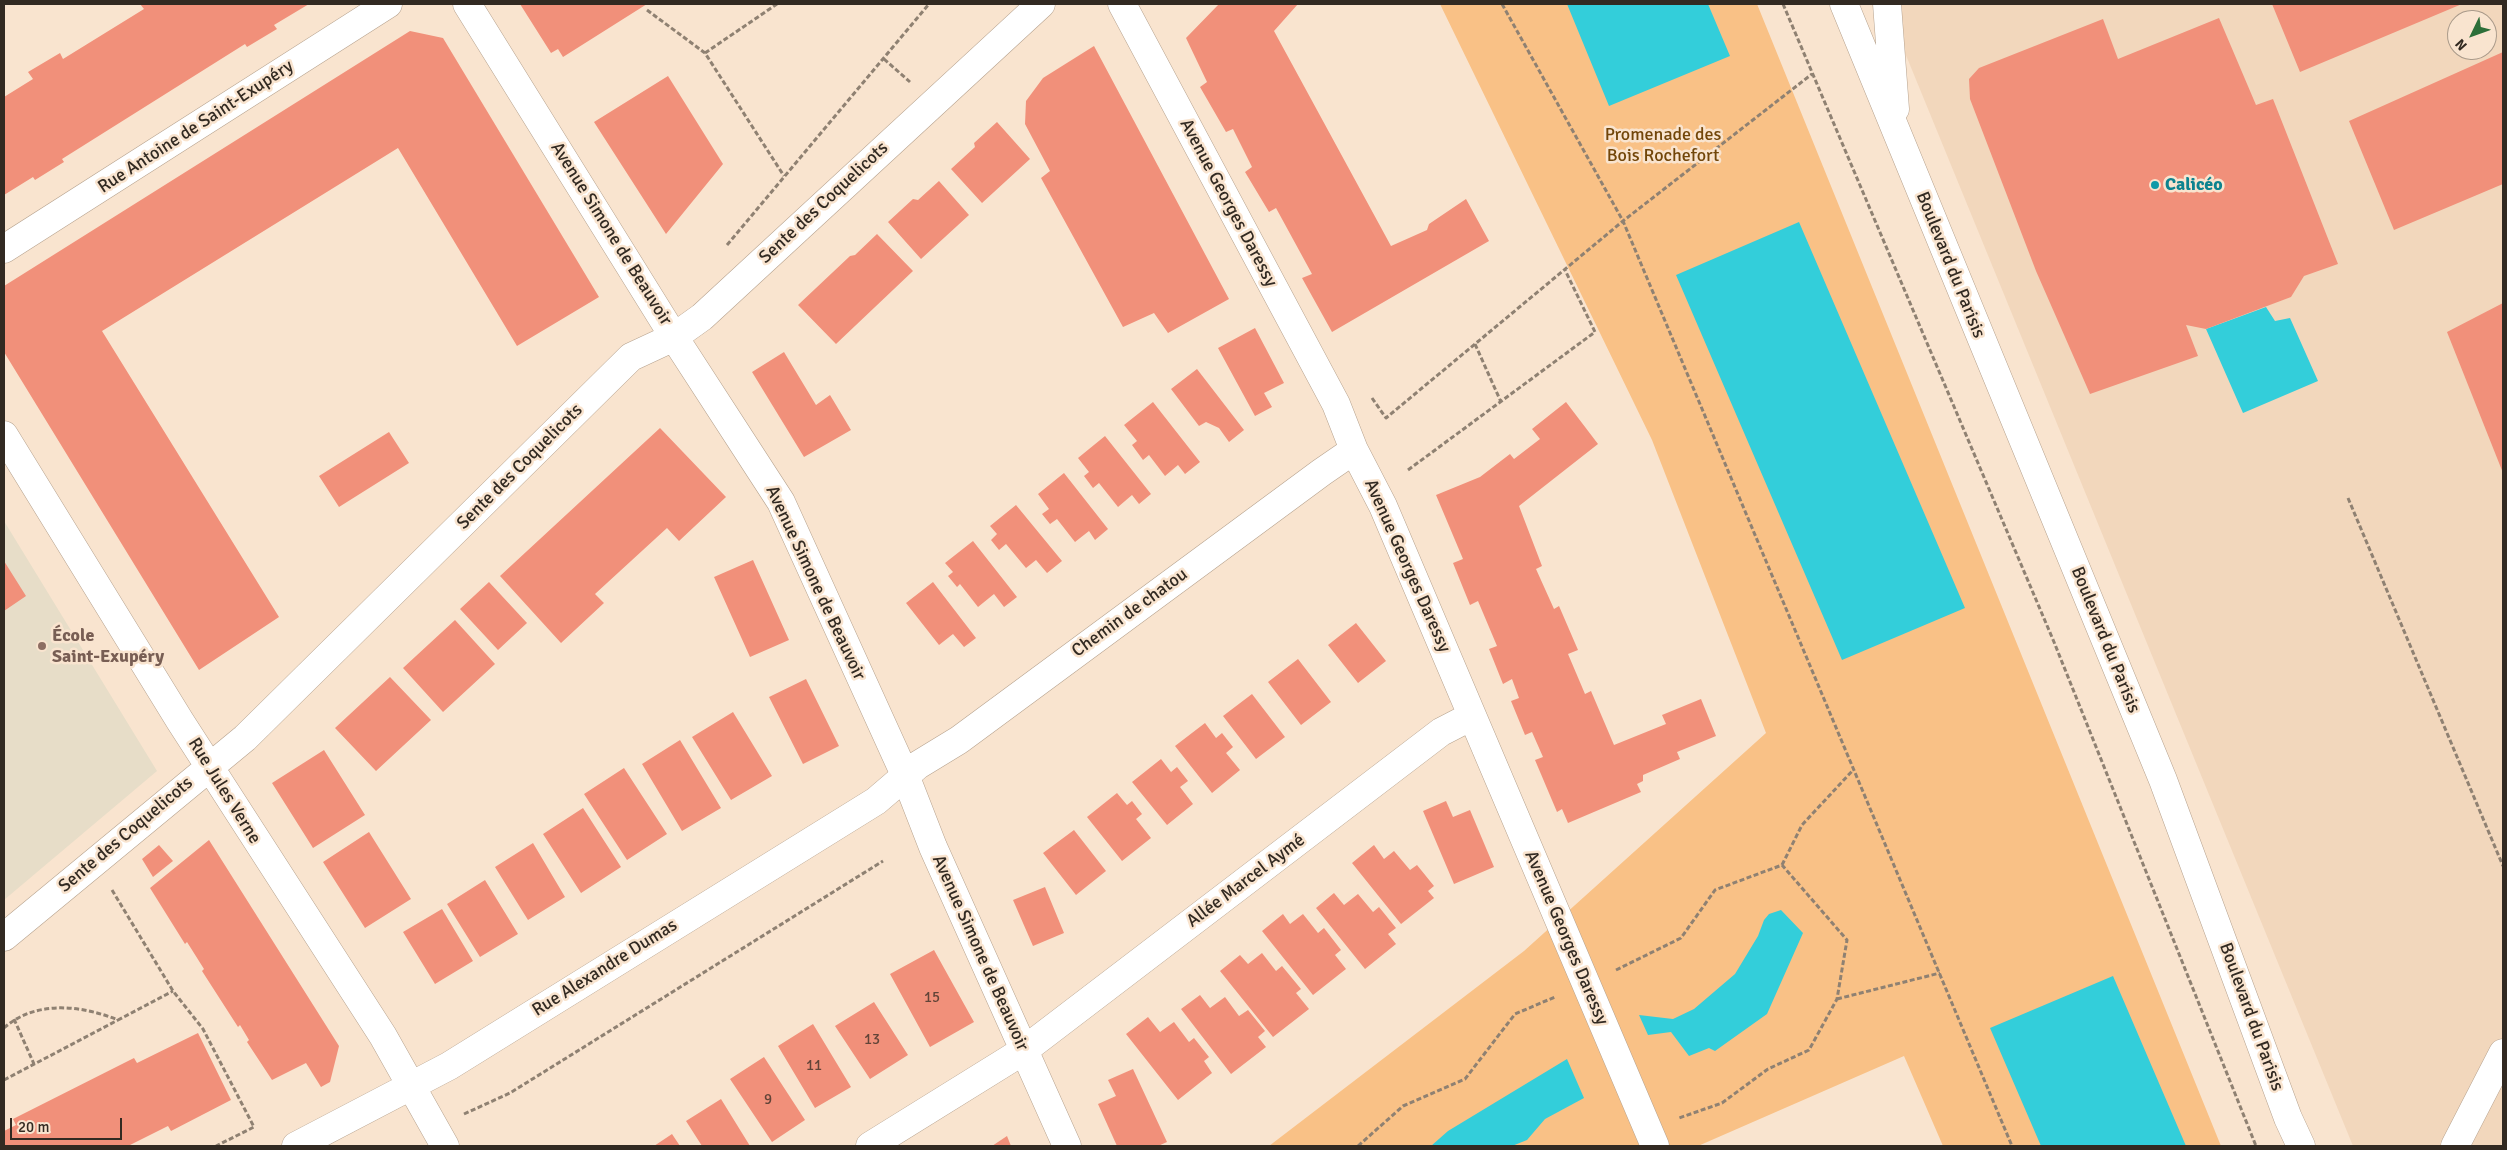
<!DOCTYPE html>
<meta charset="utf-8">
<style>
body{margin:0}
#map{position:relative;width:2507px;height:1150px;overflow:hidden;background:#f9e4cf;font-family:Signika,sans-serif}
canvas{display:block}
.frame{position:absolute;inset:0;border:5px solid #322a22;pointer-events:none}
.north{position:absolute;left:2447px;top:10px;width:50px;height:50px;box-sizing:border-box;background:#f9e4cf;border:1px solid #a99a8a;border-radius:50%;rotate:228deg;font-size:14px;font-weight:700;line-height:20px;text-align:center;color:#322a22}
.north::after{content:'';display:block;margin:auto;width:18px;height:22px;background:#2d6f39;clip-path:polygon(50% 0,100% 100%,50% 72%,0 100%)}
.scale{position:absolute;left:10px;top:1118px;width:112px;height:22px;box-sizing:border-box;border:2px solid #322a22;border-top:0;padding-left:6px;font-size:15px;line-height:18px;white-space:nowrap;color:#322a22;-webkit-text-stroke:4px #f9e4cf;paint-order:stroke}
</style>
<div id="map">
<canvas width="2507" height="1150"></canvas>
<div class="frame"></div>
<div class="north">N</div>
<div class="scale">20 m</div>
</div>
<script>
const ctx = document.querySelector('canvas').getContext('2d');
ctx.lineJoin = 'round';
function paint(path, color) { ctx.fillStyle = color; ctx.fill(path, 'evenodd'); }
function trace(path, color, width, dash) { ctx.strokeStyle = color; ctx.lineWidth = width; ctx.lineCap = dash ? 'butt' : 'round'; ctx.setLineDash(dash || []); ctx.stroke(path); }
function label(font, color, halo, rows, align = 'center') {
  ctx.font = font + ' Signika,sans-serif'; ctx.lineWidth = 5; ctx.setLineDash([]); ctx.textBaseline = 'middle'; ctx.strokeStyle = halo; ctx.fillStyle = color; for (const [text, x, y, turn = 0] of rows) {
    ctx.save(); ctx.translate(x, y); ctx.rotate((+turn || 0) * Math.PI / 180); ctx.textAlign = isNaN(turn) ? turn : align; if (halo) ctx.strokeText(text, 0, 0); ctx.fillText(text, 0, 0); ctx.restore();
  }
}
const built = new Path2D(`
 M1885,4H2503V1146H2353ZM2457,20H2487V50H2457Z`);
const education = new Path2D(`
 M4,521L157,771L4,900Z`);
const green = new Path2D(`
 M1440,4H1757L2221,1146H1943L1904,1056L1698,1146H1269L1524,951L1766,733L1652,440Z`);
const water = new Path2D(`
 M1567,4H1708L1730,56L1609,106Z
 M1799,222L1965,608L1842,660L1676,275Z
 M2266,307L2275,321L2290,318L2318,381L2243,413L2206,329Z
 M1781,910L1803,933L1767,1014L1715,1051L1709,1048L1689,1056L1671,1032L1648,1035L1639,1015L1673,1019L1694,1009L1735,974L1758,936L1764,920L1769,914Z
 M2113,976L2186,1146H2041L1990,1028Z
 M1567,1059L1584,1098L1545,1119L1527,1140L1512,1146H1431L1448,1131Z`);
const building = new Path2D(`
 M140,4H309L274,25L277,29L247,47L245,44L62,159L64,162L35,180L33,177L4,195V97L33,79L28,72L60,53L63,59L144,9Z
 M520,4H647L563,57L558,49L551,53Z
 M1219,4H1298L1274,31L1391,246L1427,230L1429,224L1466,199L1489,241L1332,332L1302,278L1312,274L1276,208L1269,212L1245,172L1252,167L1233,129L1226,132L1200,87L1207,82L1186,38Z
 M2272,4H2462L2300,72Z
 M2219,18L2256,105L2273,99L2338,264L2304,276L2291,297L2206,329L2186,325L2198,356L2090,394L2036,271L1970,99L1969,79L1979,68L2103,19L2118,59Z
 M410,31L443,38L599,297L517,346L398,148L102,331L279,617L199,670L4,352V286Z
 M1094,46L1229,299L1168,333L1154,313L1123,327L1041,178L1050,171L1025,124L1026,101L1043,78Z
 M2503,52V184L2394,230L2349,121Z
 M668,76L723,164L666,234L594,122Z
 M997,122L1030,159L982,203L951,169L975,147L974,143Z
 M939,181L969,215L921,259L888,222L913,199L918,200Z
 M877,234L913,271L836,344L798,305L850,256L855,255Z
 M2503,303V473L2447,332Z
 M1255,328L1284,383L1264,393L1272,407L1255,416L1218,348Z
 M784,352L816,405L830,395L851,430L804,457L752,372Z
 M1197,369L1244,430L1229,442L1219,428L1206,422L1199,426L1171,389Z
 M1153,402L1200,462L1185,474L1178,465L1165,476L1149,455L1143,460L1132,445L1137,441L1124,425Z
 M1566,402L1598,444L1519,506L1542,566L1536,569L1554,609L1559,606L1578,650L1568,654L1585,694L1591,691L1614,745L1666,724L1662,715L1701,699L1716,736L1677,752L1680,759L1643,775V781L1637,784L1641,792L1568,823L1562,809L1557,812L1535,760L1543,757L1532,732L1525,735L1511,701L1519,698L1512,679L1503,684L1489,649L1497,646L1478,601L1470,605L1453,563L1463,559L1436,495L1480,477L1510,454L1514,459L1540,439L1532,429Z
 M660,428L726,497L679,541L667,528L595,594L604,603L561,643L500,576Z
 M389,432L409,463L339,507L319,476Z
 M1105,436L1151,494L1139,504L1132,495L1118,507L1099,483L1093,488L1084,476L1089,472L1078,458Z
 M1064,473L1108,529L1095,540L1089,531L1075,542L1057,519L1050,524L1042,514L1049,509L1038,494Z
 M1016,505L1062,561L1047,573L1036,560L1026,568L1006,544L999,550L991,540L997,534L990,526Z
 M973,541L1017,597L1004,607L994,594L978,607L960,584L957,587L948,576L953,572L945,563Z
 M753,560L789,640L750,657L714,577Z
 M4,561L26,596L4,611Z
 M489,582L527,623L498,650L460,609Z
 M933,582L976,638L964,647L953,634L939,645L906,603Z
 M455,620L495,664L443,712L403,668Z
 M1356,623L1386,661L1358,683L1328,645Z
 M1298,659L1331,702L1301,725L1268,682Z
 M390,677L431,720L376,771L335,728Z
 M806,679L839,746L803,764L769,697Z
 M1252,694L1285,737L1256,759L1223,716Z
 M733,712L772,776L731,800L692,737Z
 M1205,723L1216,738L1222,733L1233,747L1226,753L1240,770L1212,793L1175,746Z
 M680,740L721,808L682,831L642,764Z
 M324,750L365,815L313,848L272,783Z
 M1161,759L1171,772L1177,767L1188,781L1180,787L1193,804L1167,825L1132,782Z
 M624,768L667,834L627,860L584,794Z
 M1117,793L1127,805L1132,801L1142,814L1136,819L1151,838L1122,861L1087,817Z
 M1446,801L1453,817L1470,810L1494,867L1454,884L1423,811Z
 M583,808L621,867L581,893L543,834Z
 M1074,830L1106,871L1076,895L1043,853Z
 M369,832L411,899L365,928L323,862Z
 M209,840L339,1046L330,1082L321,1087L306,1063L272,1080L247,1042L249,1040L240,1025L238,1027L202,971L204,969L187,942L185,944L150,888Z
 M533,843L565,897L528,920L495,867Z
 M159,845L173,861L153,877L142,859Z
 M1374,845L1384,859L1394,851L1410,870L1417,865L1434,886L1428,891L1434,898L1401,924L1352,863Z
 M485,880L518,934L480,957L447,904Z
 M1045,887L1064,933L1033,946L1013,900Z
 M1334,893L1344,905L1358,894L1373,912L1379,907L1396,928L1388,934L1396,944L1365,969L1316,908Z
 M442,909L473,961L435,984L403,932Z
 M1283,914L1290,924L1303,914L1318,933L1324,928L1341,950L1335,955L1346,969L1313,995L1262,931Z
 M934,950L974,1022L930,1047L890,974Z
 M1262,953L1276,971L1282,966L1301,989L1296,993L1309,1009L1273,1037L1220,971L1240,955L1248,964Z
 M1200,995L1210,1008L1225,997L1239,1016L1248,1010L1265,1031L1258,1037L1266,1047L1231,1074L1181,1009Z
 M874,1002L908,1055L870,1079L835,1026Z
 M1148,1017L1160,1032L1174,1022L1189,1042L1194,1038L1209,1057L1204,1061L1212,1073L1178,1100L1126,1034Z
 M813,1024L851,1087L815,1108L778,1046Z
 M198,1033L231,1100L171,1131L168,1126L128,1146H4V1131L16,1125L13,1119L134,1058L137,1063Z
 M764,1057L805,1120L772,1142L730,1079Z
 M1133,1069L1167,1142L1158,1146H1117L1098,1104L1116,1096L1108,1080Z
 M721,1099L750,1146H702L686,1121Z
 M672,1134L680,1146H654Z
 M1007,1136L1011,1146H992Z`);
const path = new Path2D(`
 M1502,4L1623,221L2012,1146
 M1783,4L2054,642L2256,1146
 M647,10L705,53L784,176
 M705,53L777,4
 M884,59L910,82
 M727,245L929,4
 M1475,344L1501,402
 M1372,398L1386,418L1623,221L1812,74
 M1408,470L1595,332L1565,270
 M2348,498L2503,866
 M1782,865L1802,825L1854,769
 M112,890L173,991L203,1029L254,1127L216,1146
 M1616,970L1681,938L1715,890L1782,865L1847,940L1837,999L1809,1050L1768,1069L1722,1103L1679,1118
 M1837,999L1940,973
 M14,1019L34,1064
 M4,1028C35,1000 81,1005 118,1020L173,991
 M4,1080L118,1020
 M464,1114L510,1093L883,861
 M1358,1146L1403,1106L1465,1079L1515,1014L1555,997`);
const minor = new Path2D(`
 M467,4L674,337L781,502L905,775L933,847L1067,1146
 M1122,4L1336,404L1354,450L1383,506L1655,1146
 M1844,4L2163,780L2288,1118L2301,1146
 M1887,4L1895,109
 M4,249L388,4
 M4,435L180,721L383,1036L445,1146
 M4,937L245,738L631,357L674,337L702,317L1041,4
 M296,1146L449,1066L876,801L918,765L959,740L1322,472L1354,450
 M870,1146L1023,1051L1441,732L1472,716
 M2455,1146L2503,1053`);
const markers = [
 [2155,185,5,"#0f9aa8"],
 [42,646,5,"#8d6e63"]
];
const numberNames = [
 ["15",932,998],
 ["13",872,1040],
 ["11",814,1066],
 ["9",768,1100]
];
const streetNames = [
 ["Rue Antoine de Saint-Exupéry",196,127,-33],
 ["Sente des Coquelicots",824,203,-43],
 ["Avenue Georges Daressy",1228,203,62],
 ["Avenue Simone de Beauvoir",611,234,58],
 ["Boulevard du Parisis",1950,265,68],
 ["Sente des Coquelicots",520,467,-45],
 ["Avenue Georges Daressy",1407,566,66],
 ["Avenue Simone de Beauvoir",815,583,65],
 ["Chemin de chatou",1130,613,-36],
 ["Boulevard du Parisis",2105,640,68],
 ["Rue Jules Verne",224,791,58],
 ["Sente des Coquelicots",126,835,-40],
 ["Allée Marcel Aymé",1246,881,-37],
 ["Avenue Georges Daressy",1566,938,67],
 ["Avenue Simone de Beauvoir",980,953,66],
 ["Rue Alexandre Dumas",605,968,-32],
 ["Boulevard du Parisis",2251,1017,70]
];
const parkNames = [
 ["Promenade des",1663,135],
 ["Bois Rochefort",1663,156]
];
const cultureNames = [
 ["Calicéo",2165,185]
];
const educationNames = [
 ["École",52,636],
 ["Saint-Exupéry",52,657]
];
paint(built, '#f2d7bc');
paint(education, '#e7ddc8');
paint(green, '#f9c186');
paint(water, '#33ceda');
paint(building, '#f1907a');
trace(minor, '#b6a28e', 29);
trace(path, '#8f8172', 3, [5, 2.5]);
trace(minor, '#fff', 28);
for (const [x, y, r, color] of markers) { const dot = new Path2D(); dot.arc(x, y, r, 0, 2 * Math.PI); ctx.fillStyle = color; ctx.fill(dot); trace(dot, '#f9e4cf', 2); }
label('15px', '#624438', null, numberNames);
label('18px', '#322a22', '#f9e4cf', streetNames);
label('18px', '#724609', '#f9e4cf', parkNames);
label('bold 18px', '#0d838f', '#f9e4cf', cultureNames, 'left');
label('bold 18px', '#785e54', '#f9e4cf', educationNames, 'left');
</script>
